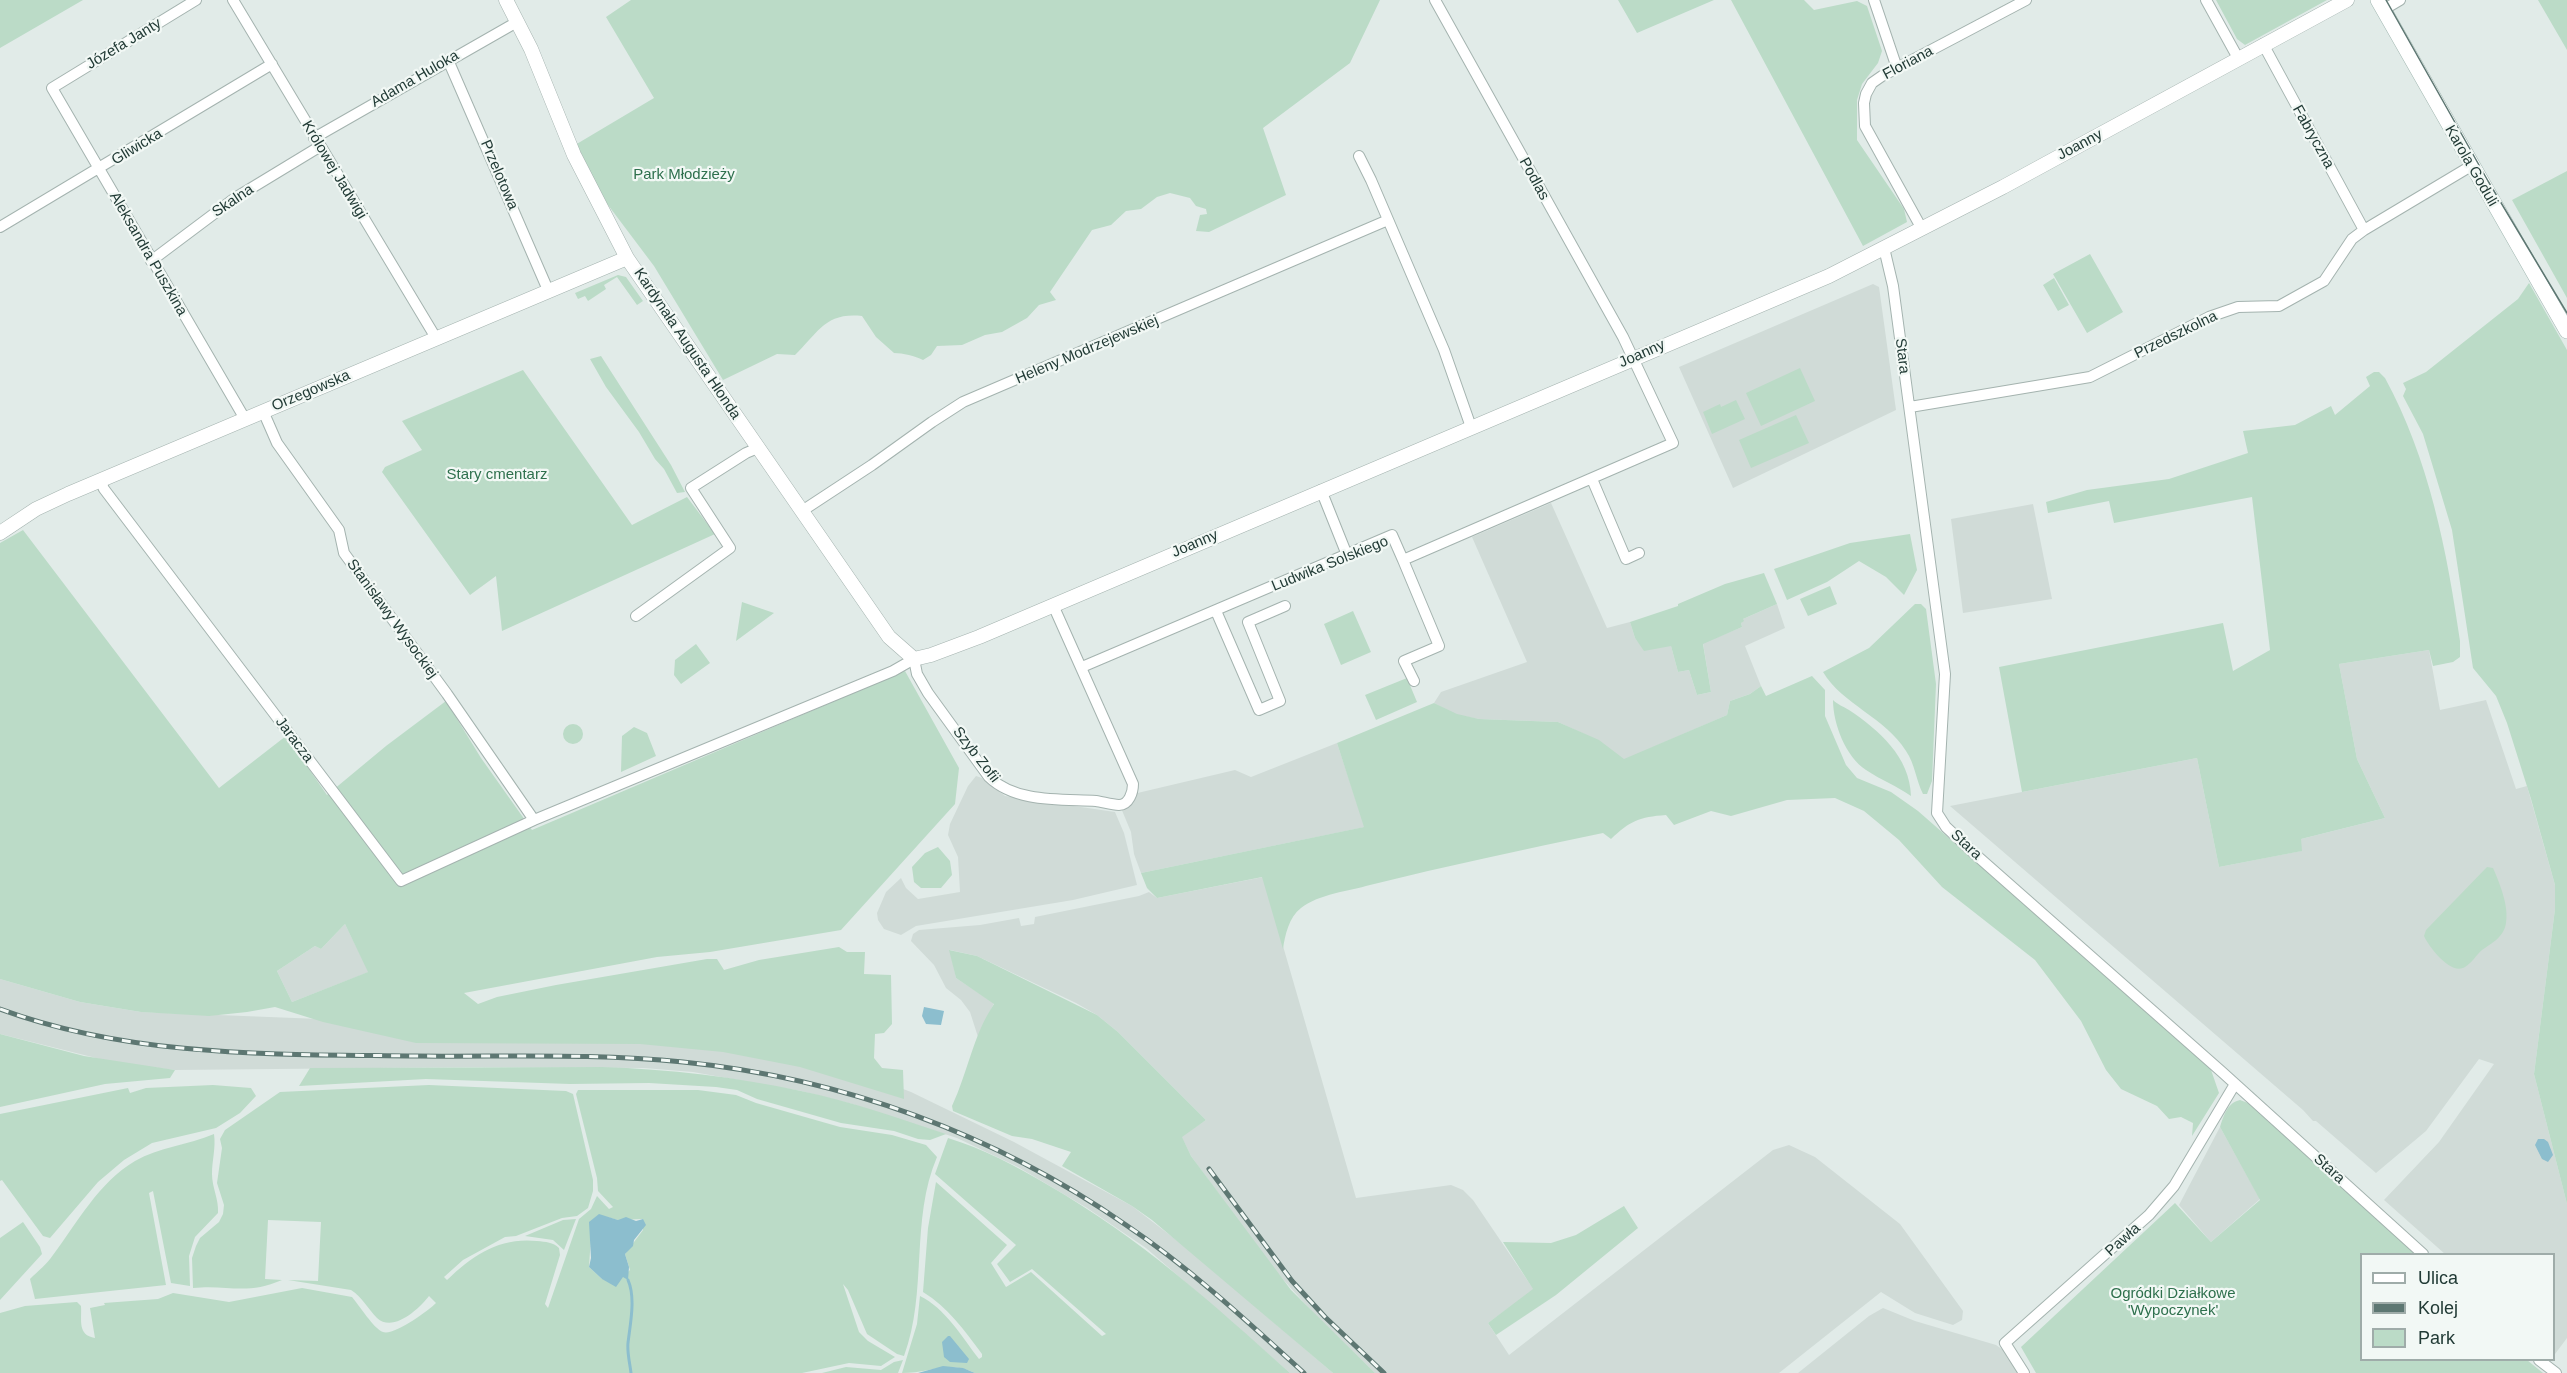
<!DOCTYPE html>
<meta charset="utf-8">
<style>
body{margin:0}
#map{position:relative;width:2567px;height:1373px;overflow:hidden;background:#e1ebe8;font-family:Helvetica,sans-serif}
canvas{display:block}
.legend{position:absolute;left:2360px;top:1253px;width:195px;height:108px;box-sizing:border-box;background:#f2f8f5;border:2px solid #9faca9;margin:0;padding:8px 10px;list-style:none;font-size:18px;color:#223b36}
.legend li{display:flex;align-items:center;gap:12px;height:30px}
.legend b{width:30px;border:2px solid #9faca9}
</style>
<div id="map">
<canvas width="2567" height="1373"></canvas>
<ul class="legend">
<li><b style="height:8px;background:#fff"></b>Ulica</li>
<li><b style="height:8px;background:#5d7772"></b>Kolej</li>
<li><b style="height:16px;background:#bbdbc7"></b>Park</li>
</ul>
</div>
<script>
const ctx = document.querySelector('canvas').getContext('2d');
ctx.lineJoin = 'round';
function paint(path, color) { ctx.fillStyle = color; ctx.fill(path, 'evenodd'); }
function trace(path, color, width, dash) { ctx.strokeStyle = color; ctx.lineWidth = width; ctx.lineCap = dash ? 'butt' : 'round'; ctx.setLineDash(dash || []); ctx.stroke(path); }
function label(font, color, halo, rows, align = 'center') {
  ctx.font = font + ' Helvetica,sans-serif'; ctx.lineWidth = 4.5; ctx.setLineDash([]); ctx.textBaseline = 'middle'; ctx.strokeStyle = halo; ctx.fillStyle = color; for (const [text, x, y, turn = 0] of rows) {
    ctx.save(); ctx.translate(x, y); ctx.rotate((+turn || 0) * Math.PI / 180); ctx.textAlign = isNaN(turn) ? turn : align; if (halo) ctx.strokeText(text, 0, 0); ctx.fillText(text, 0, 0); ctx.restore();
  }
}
const built = new Path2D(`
 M1873,284L1879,287L1896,410L1733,488L1679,367Z
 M1551,503L1607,628L1630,622L1635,638L1640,644L1671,646L1678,672L1689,670L1697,695L1711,692L1703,643L1742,627L1741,623L1743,619L1777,604L1785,628L1745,646L1761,686L1750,694L1730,701L1727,715L1624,760L1584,734L1558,722L1479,719L1457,715L1434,703L1441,692L1527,662L1472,537Z
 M2033,504L2052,599L1963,613L1951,519Z
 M2429,650L2440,710L2486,700L2516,789L2527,786L2555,885V909L2534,1074L2567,1204V1338L2555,1354L2554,1254H2445L2384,1200L2439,1142L2494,1064L2479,1059L2426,1131L2376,1173L2316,1121H2313L2303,1110L1950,806L2197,758L2219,867L2301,851V839L2385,818L2357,759L2339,664Z
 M1337,743L1365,827L1141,873L1134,854L1131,832L1121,808L1129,795L1235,770L1251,777Z
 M976,776L982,778L1005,796L1115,812L1124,833L1137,885L1073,900L916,926L901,935L884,929L878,920L877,913L886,892L901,878L906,888L918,899L960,892L958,857L948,835L950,824L968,786Z
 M1263,877L1356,1198L1451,1185L1463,1190L1473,1200L1534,1290L1488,1323L1509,1355L1773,1150L1789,1145L1815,1157L1900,1224L1963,1311L1962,1320L1953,1325L1915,1313L1881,1292L1779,1373H1375L1316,1316L1271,1266L1191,1156L1181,1136L1206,1120L1118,1032L1097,1015L1076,1003L977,956L950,950L956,978L994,1003L978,1037L970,1012L961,1000L946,988L934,965L911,941L913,934L919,930L980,925L1019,918L1021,926L1034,924L1035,917L1139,896L1149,892L1157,898Z
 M345,924L369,972L292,1002L277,971L315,946L321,949Z
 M0,979L80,1002L141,1012L602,1030L861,1073L911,1092L1014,1142L1132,1206L1192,1252L1333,1373H1290L1146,1248L1087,1208L1018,1167L957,1138L852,1104L801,1091L749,1082L693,1072L644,1068L479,1067L175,1070L116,1063L0,1034Z
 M2220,1127L2260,1199L2211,1242L2179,1205Z
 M1883,1308L1915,1321L1996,1345L2003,1350L2018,1373H1798L1869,1316Z`);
const green = new Path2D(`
 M0,0H83L0,48Z
 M631,0H1380L1350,63L1263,128L1286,195L1209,232L1196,231L1200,215L1207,214L1206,209L1196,206L1190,198L1170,193L1157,197L1141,209L1126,211L1111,225L1092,230L1050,292L1056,300L1039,305L1027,318L1002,332L985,335L962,345L937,346L931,355L923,360C915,356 903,353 894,353L876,337L862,316C825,312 818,333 795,355L777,354L723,380L654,266L599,193L575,145L654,98L606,17Z
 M1618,0H1714L1637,33Z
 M1731,0H1804L1814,10L1857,1L1867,6L1882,51L1878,63L1862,84L1857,100V140L1904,209L1907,222L1863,246Z
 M2216,0H2327L2245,45L2237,39Z
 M2538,0H2567V50Z
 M2567,171V298L2512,200Z
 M2090,254L2123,312L2087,333L2053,274Z
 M618,275L626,277L643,301L637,305L617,277L604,285L606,289L588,301L585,296L578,299L575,293Z
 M2054,278L2069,305L2058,311L2043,285Z
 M2529,283L2567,350V1204L2534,1074L2555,909V885L2531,799L2507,723L2496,696L2473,668L2452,530L2423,434L2403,396L2406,389L2403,383L2426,372L2518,299Z
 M601,356L671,465L685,492L677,493L664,469L655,459L639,432L606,387L590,359Z
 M1800,368L1815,401L1761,426L1746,393Z
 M523,370L632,525L687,497L715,534L502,631L496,576L470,595L382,472L385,467L422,450L402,421Z
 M2374,372H2379L2385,378C2429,459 2447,550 2460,641V657L2453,662L2433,666L2429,650L2339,664L2357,759L2385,818L2301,839L2302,851L2219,867L2197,758L2022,792L1999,667L2223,623L2233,671L2270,650L2252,497L2114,523L2109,501L2048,513L2046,502L2087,490L2169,479L2248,453L2243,431L2295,425L2331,406L2335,415L2370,386L2366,377Z
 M1736,400L1745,419L1712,434L1703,412L1720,404L1721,407Z
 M1796,415L1809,443L1751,468L1739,440Z
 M23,530L219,788L286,736L327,795L386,746L446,701L481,758L532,830L905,671L959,768L955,804L841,930L710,952L657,957L464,993L478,1004L497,997L556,985L707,959H717L724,970L759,960L839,947L847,952H865L864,974L891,975L892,1024L884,1033L875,1034L874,1058L882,1068L903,1070L904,1099L800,1067L723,1052L640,1044L416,1043L323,1022L275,1007L247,1012L209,1016L141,1012L80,1002L0,979V543ZM345,924L368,972L292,1002L277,971L315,946L321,949Z
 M1910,534L1917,570L1904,595L1886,577L1859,561L1827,582L1787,600L1774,569L1850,543Z
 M1764,573L1777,604L1743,619L1744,621L1741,623L1742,627L1703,644L1711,692L1697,695L1689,670L1678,672L1671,646L1644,651L1635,638L1630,622L1678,606V604L1725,584Z
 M1830,586L1837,604L1808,616L1800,599Z
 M742,602L774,613L736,641Z
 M1915,604H1921L1926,609L1936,684L1932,781L1927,794H1923C1916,780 1915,764 1906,751C1885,717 1843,705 1823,672L1869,648Z
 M1353,611L1371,652L1341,665L1324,624Z
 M696,644L710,663L681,684L674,675L675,660Z
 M1812,676L1825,690V716L1846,765L1857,778L1891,792L1918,811L2210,1067L2219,1093L2192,1136L2193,1123L2181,1117L2169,1119L2157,1106L2121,1089L2106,1070L2081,1021L2035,960L1942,887L1899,840L1864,811L1835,798L1787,800L1731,816L1711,811L1674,825L1666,815C1639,817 1630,821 1611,839L1603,833C1525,849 1447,866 1370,885C1349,891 1319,894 1301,908C1289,917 1285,935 1283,949L1262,877L1157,898L1147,888L1141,873L1364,827L1337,743L1434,703L1457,714L1479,719L1558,722L1599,740L1624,759L1727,715L1730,701L1750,694L1761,686L1766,696Z
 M1407,678L1417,702L1376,720L1365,695Z
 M1833,700C1838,705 1843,706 1849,710C1879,730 1910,757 1911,796C1897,786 1881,780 1866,770C1846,757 1833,724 1833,700Z
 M563 734a10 10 0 1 1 20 0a10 10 0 1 1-20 0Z
 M634,727L647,733L656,756L621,772L622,736Z
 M938,847L950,861L952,875L941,888H921L914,882L912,867L925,853Z
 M2487,867L2493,868C2500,884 2509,906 2506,923C2504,937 2492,943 2482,950C2476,955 2472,963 2465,967C2451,976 2429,947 2424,936L2426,930Z
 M949,950L977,956L1097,1015L1118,1032L1206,1120L1182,1137L1191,1156L1291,1290L1375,1373H1333L1152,1220L1132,1206L1062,1166L1071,1152L1032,1139L1012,1136L953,1111L952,1106C968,1072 973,1035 994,1004L956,978Z
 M0,1034L84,1056L175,1070L170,1078L105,1084L0,1107Z
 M602,1067C669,1069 736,1077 801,1091C850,1101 898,1118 946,1134L930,1140L918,1139L894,1131L841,1123L757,1099L737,1090L716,1087L649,1083L570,1084L426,1079L299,1086L310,1068Z
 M213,1085L251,1088L256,1096L240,1113L216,1128L152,1143L124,1160L98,1182L50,1238L43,1236L2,1180L0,1181V1114L128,1088L130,1093L146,1088Z
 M429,1085L566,1091L573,1094L593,1180V1191L588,1208L577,1216L562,1218L516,1236L505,1237L463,1260L444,1277L447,1280C473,1255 500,1237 537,1241C546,1242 553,1242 559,1248L560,1255L545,1304L548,1308L579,1219L591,1209L597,1196L609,1209L613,1207L598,1191L597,1178L576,1094L578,1090H698L736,1095L756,1103L840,1127L892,1135L926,1145L937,1157C910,1220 928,1292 904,1356L897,1354L867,1334L848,1290L843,1284L859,1332L868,1341L895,1357L881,1366L849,1363L802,1373H0V1313L25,1306L77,1302L81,1306C82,1320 77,1335 95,1338L90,1308L105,1305L104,1303L158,1299L173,1293L229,1302L302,1288L352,1297C359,1305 374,1329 383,1332C394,1336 428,1311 436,1303L429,1296C419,1309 393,1333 377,1318C368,1309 362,1297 351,1290L288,1280L318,1281L321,1222L268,1220L265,1279L282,1280C245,1296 228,1284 193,1288L192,1258L196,1246L200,1238L219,1222L223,1214L224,1205L217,1183L222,1148L220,1139L225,1130L280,1092ZM599,1215L618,1220L643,1219V1230L625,1254L630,1270L619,1280L602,1279L589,1267L592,1221Z
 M2240,1100L2248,1103L2416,1254H2362V1360H2527L2543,1373H2036L2021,1347L2175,1203L2211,1242L2260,1200L2220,1127C2224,1115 2227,1103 2240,1100Z
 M214,1134C216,1148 212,1160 212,1174C212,1188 219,1199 218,1213L195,1237L189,1256L190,1286L171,1283L153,1191L149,1193L166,1285L35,1299L30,1279C38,1271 47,1264 53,1255C77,1223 99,1182 135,1161C159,1147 188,1145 214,1134Z
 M948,1138C984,1149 1016,1166 1048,1185C1140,1238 1211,1302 1290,1373H975C948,1360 930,1373 902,1373L917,1324L920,1296C945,1308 962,1337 979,1359L982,1357V1354C964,1330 948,1307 923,1292L928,1228L936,1182L1007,1245L991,1263L1006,1287L1031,1272L1102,1336L1106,1334L1032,1269L1010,1282L997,1264L1016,1245L935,1174Z
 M1624,1206L1638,1228L1556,1295L1496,1335L1488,1323L1533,1289L1503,1242L1551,1243L1576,1235Z
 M576,1219L564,1250L553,1240L525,1236L563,1220Z
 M23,1222L40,1247L42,1254L0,1300V1238Z
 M903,1360L898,1373H822L846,1367L881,1370L894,1362Z`);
const water = new Path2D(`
 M924,1007L944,1011L941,1025L926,1024L922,1016Z
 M2538,1139H2544L2548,1142L2553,1155L2548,1162L2542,1159L2535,1145Z
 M599,1214L618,1220L626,1217L636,1221L643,1219L646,1225L634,1240L633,1246L625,1254L629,1267L628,1280L623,1277L616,1287L602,1279L589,1267L591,1258L589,1222Z
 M948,1336H950L969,1359L967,1363L950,1362L944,1357L942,1342Z
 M943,1366L963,1368L975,1373H918Z`);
const stream = new Path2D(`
 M628,1280C636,1298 630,1325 628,1343C627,1353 630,1364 631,1373`);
const minor = new Path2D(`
 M196,0L52,88L245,419
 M233,0L436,338
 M1874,0L1897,68
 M2206,0L2238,58
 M2383,10L2400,0
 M2263,44L2364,230
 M448,60L548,290
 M314,138L517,22
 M1359,156L1371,180L1444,350L1471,427
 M0,227L272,64
 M1922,229L1865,126L1864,103L1866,94L1872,83L1882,76L2026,0
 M1884,248L1893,286L1945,674L1937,813L1946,827L1976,855L2222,1072L2423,1254
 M151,261L235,198L319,147
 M1910,407L2090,377L2209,317L2238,307L2279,306L2324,281L2352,239L2364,230L2471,166
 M263,411L277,443L339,530L344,553L447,694L534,820
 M1592,479L1626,559L1639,553
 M100,480L104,489L401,881L534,820L893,671L914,659L917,674L928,693L989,777C1016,803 1061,799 1096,801C1103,802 1112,805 1119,805C1129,805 1133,792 1133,784L1053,605
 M1321,490L1347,555
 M802,511L872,465L932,422L963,402L1388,220
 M1403,560L1439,646L1404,661L1414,681
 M1216,611L1259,710L1280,701L1248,622L1285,606
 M636,616L730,548L691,488L746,453L758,448
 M1082,667L1392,535L1403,560L1673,443L1623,337L1435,0
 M2539,1360L2556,1373
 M2024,1373L2005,1343L2149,1215L2174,1186L2235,1084`);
const tertiary = new Path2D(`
 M506,0L531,49L574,155L627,258L889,637L914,659L931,655L979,637L1829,276L2003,187L2347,0
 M0,533L36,509L68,494L627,258`);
const secondary = new Path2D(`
 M2378,0L2567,331`);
const tram = new Path2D(`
 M2386,0L2488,181L2567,313`);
const rail = new Path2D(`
 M0,1009C134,1058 275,1054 416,1056C505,1057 595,1053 683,1062C842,1078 995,1134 1126,1225C1190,1268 1247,1321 1304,1373
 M1209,1169L1292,1281L1325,1317L1384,1373`);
const streetNames = [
 ["Józefa Janty",124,44,-31],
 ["Floriana",1908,63,-28],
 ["Adama Huloka",415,79,-30],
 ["Fabryczna",2313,137,61],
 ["Joanny",2080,145,-28],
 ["Gliwicka",137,147,-31],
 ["Karola Goduli",2471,166,60],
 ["Królowej Jadwigi",334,170,59],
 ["Przelotowa",499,175,67],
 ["Podlas",1534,179,61],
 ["Skalna",233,201,-34],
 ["Aleksandra Puszkina",148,254,60],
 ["Przedszkolna",2176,335,-26],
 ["Kardynała Augusta Hlonda",687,344,56],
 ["Heleny Modrzejewskiej",1087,350,-23],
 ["Joanny",1642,354,-24],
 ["Stara",1902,356,83],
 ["Orzegowska",311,391,-23],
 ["Joanny",1195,544,-23],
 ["Ludwika Solskiego",1330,564,-22],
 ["Stanisławy Wysockiej",392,619,54],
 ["Jaracza",294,740,53],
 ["Szyb Zofii",976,755,52],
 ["Stara",1966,845,43],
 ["Stara",2329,1169,42],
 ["Pawła",2123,1240,-42]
];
const parkNames = [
 ["Park Młodzieży",684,175],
 ["Stary cmentarz",497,475],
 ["Ogródki Działkowe",2173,1294],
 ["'Wypoczynek'",2173,1311]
];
paint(built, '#d0dbd7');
paint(green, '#bbdbc7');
paint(water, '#8cbece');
trace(stream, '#8cbece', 3);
trace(minor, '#a4b3af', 12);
trace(tertiary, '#a4b3af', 15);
trace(secondary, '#a0b6b0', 16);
trace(minor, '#fff', 10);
trace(tertiary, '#fff', 14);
trace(secondary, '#fff', 15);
trace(tram, '#5d7772', 1.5);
trace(rail, '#5d7772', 5);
trace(rail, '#f2f8f5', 3, [9]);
label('15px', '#223b36', '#f2f8f5', streetNames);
label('15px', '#2e704d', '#f2f8f5', parkNames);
</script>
